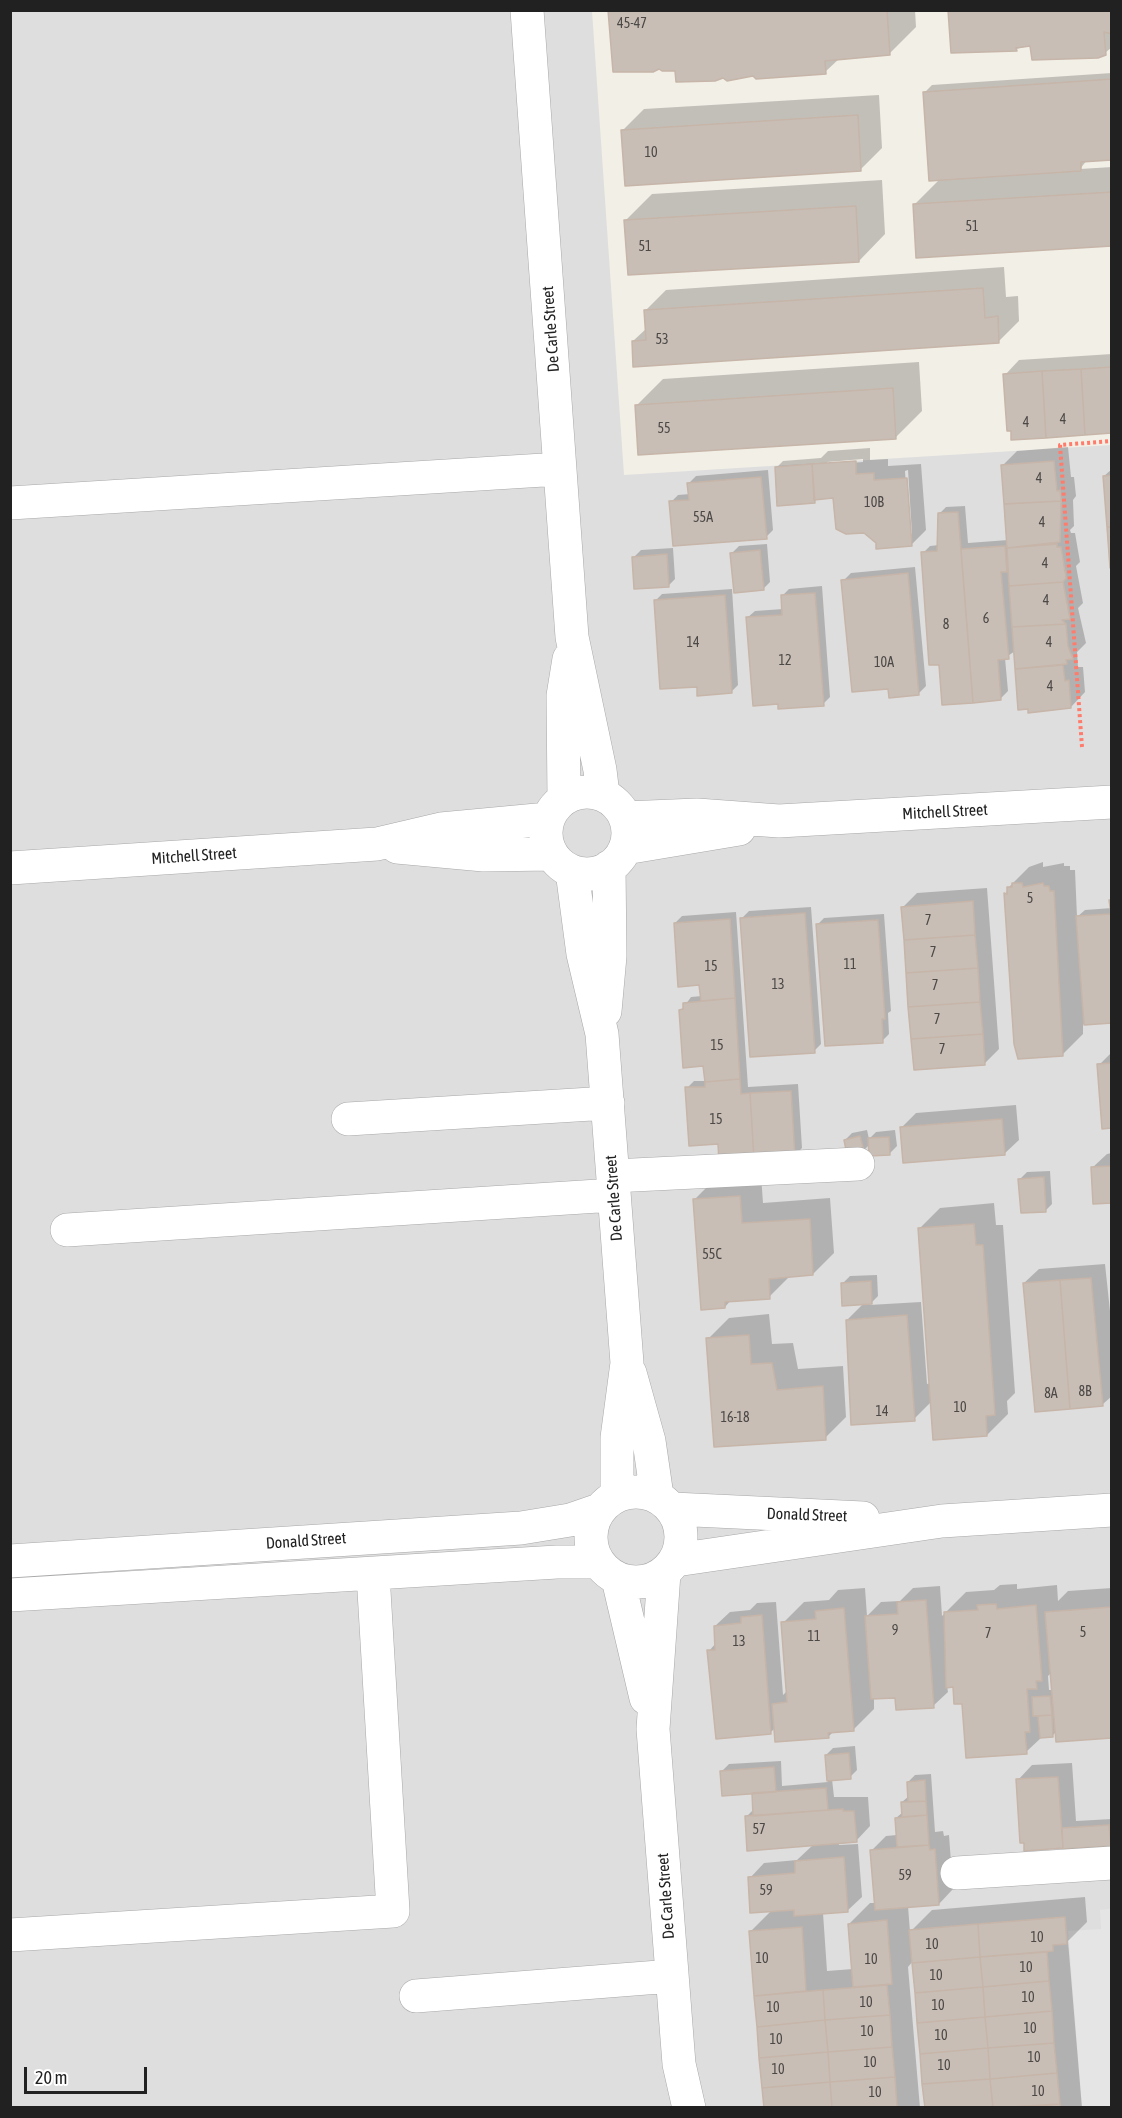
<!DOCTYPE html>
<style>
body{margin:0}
#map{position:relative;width:1122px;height:2118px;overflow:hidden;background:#f2efe7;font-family:"Asap Condensed",sans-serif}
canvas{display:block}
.frame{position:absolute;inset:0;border:12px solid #212121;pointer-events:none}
.scale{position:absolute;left:24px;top:2067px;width:123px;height:27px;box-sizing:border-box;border:3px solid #212121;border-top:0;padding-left:8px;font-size:18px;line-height:21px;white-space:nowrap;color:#212121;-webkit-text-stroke:4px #fff;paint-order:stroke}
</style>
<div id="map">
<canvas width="1122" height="2118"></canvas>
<div class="frame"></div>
<div class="scale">20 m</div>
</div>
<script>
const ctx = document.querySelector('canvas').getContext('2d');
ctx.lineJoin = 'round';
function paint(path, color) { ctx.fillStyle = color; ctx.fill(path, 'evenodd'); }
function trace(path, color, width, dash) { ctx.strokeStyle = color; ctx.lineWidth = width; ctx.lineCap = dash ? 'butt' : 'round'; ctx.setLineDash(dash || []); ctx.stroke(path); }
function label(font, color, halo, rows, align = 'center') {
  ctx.font = font + ' "Asap Condensed",sans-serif'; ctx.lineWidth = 4.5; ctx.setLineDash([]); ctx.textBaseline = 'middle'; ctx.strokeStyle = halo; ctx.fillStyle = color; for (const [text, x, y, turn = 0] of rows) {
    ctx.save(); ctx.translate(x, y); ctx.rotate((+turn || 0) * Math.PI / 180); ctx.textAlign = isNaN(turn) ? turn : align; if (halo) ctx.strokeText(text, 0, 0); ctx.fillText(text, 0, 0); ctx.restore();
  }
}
const residential = new Path2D(`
 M11,11H592L624,475L1111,445V2107L11,2108Z`);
const parking = new Path2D(`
 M1111,1909V2107H1082L1068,1931L1101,1929L1100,1910Z`);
const shadow = new Path2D(`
 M610,10H915L916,27L889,54L840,58L825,72L723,76L676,69Z
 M1112,10V47L1105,53L1032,45L1016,49L994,48Z
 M1112,73V159L1087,160L1080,169L1112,167V244L915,204L940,179L925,92L932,85Z
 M879,95L882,148L861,169L623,130L644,109Z
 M882,180L885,234L859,261L626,220L652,194Z
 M1004,267L1006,297L1018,296L1019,321L998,342L633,341L647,328L645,311L666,290Z
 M1112,354V432L1005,375L1019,360Z
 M919,362L922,411L896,437L637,405L663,379Z
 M1068,447L1071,477H1074L1076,496L1073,500L1074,526L1070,530L1071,533H1075L1080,562L1076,566L1083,603L1078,608L1086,643L1077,652L1078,667H1083L1085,692L1071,707L1019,709L1015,651L1005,658L1008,691L1001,698L944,704L941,663L923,553L930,546L939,545V514L946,507L965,506L968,543L1008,540L1003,465L1017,451Z
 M870,448V460L888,459V466L921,464L926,530L911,545L877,542L835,497L818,498L814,502L776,468L783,461L821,458L828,451ZM863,459V462L827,465V462ZM908,470L912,534H909L905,471Z
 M1112,469V573L1104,476Z
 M768,470L773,530L766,537L671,502L678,495L690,494L689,483L696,476Z
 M767,544L770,582L763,589L732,553L739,546Z
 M673,548L675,579L668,586L634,557L641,550Z
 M915,567L926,686L919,693L889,687L844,580L851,573Z
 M822,586L830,697L823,704L747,618L755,611L783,609L782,596L789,589Z
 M732,589L738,685L731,692L699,685L655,601L662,594Z
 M1043,862V867L1064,863V866H1070V870H1075L1077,917L1085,910L1112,908V1022L1083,1024V1034L1062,1055L1006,894L1008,888L1029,867Z
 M987,888L999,1049L984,1064L903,907L917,893Z
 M811,907L821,1044L814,1051L742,918L749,911Z
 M736,912L748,1087L798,1084L802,1148L795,1155L687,1088L694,1081H706L705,1064L681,1011L691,997L702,996L701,983L675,923L682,916Z
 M884,914L891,1011L888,1013L889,1034L882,1041L817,925L824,918Z
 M1112,1052V1127L1099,1065Z
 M1016,1105L1019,1140L1004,1154L902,1127L916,1113Z
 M867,1130L869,1139L876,1132L895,1130L897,1146L890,1153L870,1144L864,1150L845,1140L852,1133Z
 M1112,1153V1201L1092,1168L1107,1154Z
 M1050,1171L1052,1204L1045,1211L1020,1179L1027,1172Z
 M761,1175L763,1203L830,1198L834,1253L813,1274L791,1275L769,1297L731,1300L725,1307L695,1199L716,1178Z
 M994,1203L996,1225H1003L1015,1393L1007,1401L1008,1414L987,1435L931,1402L914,1419L847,1320L864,1303L843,1283L850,1276L877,1275L878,1296L869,1305L921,1302L927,1384L930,1383L919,1229L940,1208Z
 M1105,1264L1112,1330V1396L1103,1404L1024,1283L1039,1269Z
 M769,1314L772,1344L793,1343L798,1369L843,1366L846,1417L825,1438L708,1339L729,1318Z
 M1017,1584V1589L1057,1585L1058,1601L1068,1591L1112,1588V1736L1056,1732L1052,1736L1042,1737L1026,1752L954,1685L947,1686L948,1692L933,1706L897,1696L874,1698V1709L853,1730L834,1731L828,1737L775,1728L771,1732L709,1651L716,1643L715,1626L730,1612L750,1610L757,1603L776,1602L783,1695L788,1690L783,1623L804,1602L829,1600L838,1590L865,1588L867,1616L881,1602L900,1601L913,1588L940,1586L942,1616L966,1592L994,1590L1000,1585ZM1052,1672L1053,1690H1049L1048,1676Z
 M855,1746L857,1770L850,1777L832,1779L834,1797H868L870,1826L856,1841L838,1842L839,1845L858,1844L862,1897L847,1911L823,1913L827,1971L853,1969L849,1924L870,1903H876L872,1850L886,1836L897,1835L896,1818L903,1812L902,1802L909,1796L908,1782L915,1775L931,1774L935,1832L943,1831L944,1836L949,1835L953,1889L939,1904L908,1906L910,1932L932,1910L1085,1897L1087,1922L1068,1941L1082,2108H926L913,1961L908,1967L920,2108H765L751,1931L772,1910L750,1878L764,1863L797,1860L814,1844L746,1817L755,1808L753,1792L722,1771L729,1764L781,1761L782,1786L828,1782L826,1755L833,1748Z
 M1072,1763L1076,1821L1112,1819V1844L1062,1846L1025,1841L1018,1780L1032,1765Z`);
const building = new Path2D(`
 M608,10H887L890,55L825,61L826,74L756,79L753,76L727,81L723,78L715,81L676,82L675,71H662L659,69L653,72H613Z
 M948,10H1112V34L1104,32L1106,55L1098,58L1032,60L1030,46L1016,48L1017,51L951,53Z
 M1112,79V160L1081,162V171L929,181L923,92Z
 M858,115L861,171L625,186L621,130Z
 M1112,192V246L916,258L913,204Z
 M856,206L859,262L628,275L624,220Z
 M983,288L985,318L998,316L999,343L633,367L632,341L646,340L644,310Z
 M1112,367V433L1085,435L1081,369Z
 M1081,369L1085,435L1046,438L1042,371Z
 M1042,371L1046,438L1011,440V431H1007L1003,374Z
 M893,388L896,439L638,455L635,405Z
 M856,461V474L874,473V480L907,478L912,546L876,549V543L864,533L846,534L836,529L833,498L814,500L812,464Z
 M1054,461L1057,491L1060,490L1061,501L1004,504L1001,465Z
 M812,464L815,503L777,506L775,467Z
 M1112,475V527H1107L1103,476Z
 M761,477L767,539L673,546L669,501L689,500L687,483Z
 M1061,501L1060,542L1007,548L1004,504Z
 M958,512L973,703L942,705L939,665H929L921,552L937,551L938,513Z
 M1107,527H1112V568H1110Z
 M1057,544V547H1061L1066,578L1063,582L1009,586L1007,548Z
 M1005,546L1007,572H1001L1009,659L998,660L1001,700L973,703L961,549Z
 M760,550L764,590L734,593L730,553Z
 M667,554L669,587L634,589L632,557Z
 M908,573L919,695L889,698L888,689L852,692L841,580Z
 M1063,582L1070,619L1062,620L1066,624L1012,627L1009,586Z
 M815,593L824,706L778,709V704L753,706L746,617L782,615L781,595Z
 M725,595L732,693L697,696V687L660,689L654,600Z
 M1066,624L1068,646L1073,659L1066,660L1067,664L1015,669L1012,627Z
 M1063,665L1065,681L1069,680L1071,708L1028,713V709L1018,710L1015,669Z
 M1012,883H1022L1023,887L1043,883L1044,886H1049L1050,891H1054L1063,1056L1018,1059L1014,1044L1004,893L1007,894V887H1012Z
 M1109,900H1112V1023L1084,1025L1076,916L1111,914Z
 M973,901L975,935L904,940L901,907Z
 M805,913L815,1053L750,1057L740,918Z
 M730,919L735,998L701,1001L699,985L678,987L674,923Z
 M878,920L885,1019H882L883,1043L825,1046L816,924Z
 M975,935L978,968L906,973L904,940Z
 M978,968L980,1002L908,1007L906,973Z
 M735,998L740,1079L705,1082L703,1066L683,1068L679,1010L683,1009V1003Z
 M980,1002L983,1034L911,1039L908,1007Z
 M983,1034L985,1065L914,1070L911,1039Z
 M1112,1063V1128L1102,1129L1097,1064Z
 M740,1079L741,1094L750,1093L754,1160L719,1162L718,1144L689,1146L685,1087H705V1082Z
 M791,1091L795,1157L754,1160L750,1093Z
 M1002,1119L1005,1155L903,1163L900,1127Z
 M860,1136L864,1151L847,1155L844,1140Z
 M889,1137L890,1155L869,1156L868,1138Z
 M1112,1166V1203L1093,1204L1091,1167Z
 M1044,1177L1046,1212L1021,1213L1018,1179Z
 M740,1196L742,1223L810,1219L813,1275L769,1279L770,1299L725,1302V1308L701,1310L693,1199Z
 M974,1224L976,1245H983L995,1415L986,1416L987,1436L933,1440L918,1228Z
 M1091,1278L1103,1406L1070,1409L1060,1280Z
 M1060,1280L1070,1409L1035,1412L1023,1283Z
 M871,1281L872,1304L842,1306L841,1283Z
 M907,1315L915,1421L851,1425L846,1320Z
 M749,1335L751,1364L772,1363L777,1390L823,1386L826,1440L714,1447L706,1338Z
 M926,1600L934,1708L896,1710L895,1698L871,1699L865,1616L898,1614L897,1602Z
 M996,1604L997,1609L1036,1605L1042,1681H1036L1037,1689H1027L1030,1732H1025L1027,1754L966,1758L962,1704H954L953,1687L946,1688L944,1612L978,1610L977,1605Z
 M1112,1607V1738L1056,1742L1045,1612Z
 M844,1608L854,1731L828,1733L829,1738L775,1742L772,1704L787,1702L781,1622L816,1619L815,1611Z
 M762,1615L771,1734L716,1739L707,1650H715L714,1626L741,1623V1617Z
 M1050,1696L1052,1715L1033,1716L1032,1697Z
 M1052,1715L1053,1737L1040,1738L1038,1716Z
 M849,1753L851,1779L827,1781L825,1755Z
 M774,1767L776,1792L722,1796L720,1771Z
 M1058,1777L1063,1848L1024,1851V1843H1020L1016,1779Z
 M925,1780L926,1801L908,1802L907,1782Z
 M826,1788L828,1810L753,1816L752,1793Z
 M926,1801L927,1815L902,1817L901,1802Z
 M843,1809V1811H854L857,1842L747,1851L745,1816Z
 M927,1815L929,1845L897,1847L895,1818Z
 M1109,1825L1111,1846L1063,1849L1062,1828Z
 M929,1845L930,1850L935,1849L939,1905L875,1910L870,1850Z
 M844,1857L848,1912L794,1916V1910L750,1913L748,1877L795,1873V1861Z
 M1065,1917L1067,1944L1053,1945V1951L980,1957L978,1924Z
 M887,1920L892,1984L853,1987L848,1924Z
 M978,1924L980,1957L912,1963L909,1930Z
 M802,1927L806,1991L754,1996L749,1931Z
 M1047,1952L1049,1981L983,1987L980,1957Z
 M980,1957L983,1987L915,1993L912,1963Z
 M1049,1981L1052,2011L985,2017L983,1987Z
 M887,1985L890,2015L825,2020L823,1990Z
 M983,1987L985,2017L917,2023L915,1993Z
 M823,1990L825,2020L757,2027L754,1996Z
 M1052,2011L1054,2043L988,2048L985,2017Z
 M890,2015L892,2047L828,2052L825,2020Z
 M985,2017L988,2048L920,2054L917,2023Z
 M825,2020L828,2052L759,2058L757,2027Z
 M1054,2043L1057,2073L990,2079L988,2048Z
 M892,2047L895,2077L830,2082L828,2052Z
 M988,2048L990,2079L922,2084L920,2054Z
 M828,2052L830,2082L762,2088L759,2058Z
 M1057,2073L1060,2104L993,2108L990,2079Z
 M895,2077L897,2107L832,2108L830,2082Z
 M990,2079L993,2108H925L922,2084Z
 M830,2082L832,2108H764L762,2088Z
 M1060,2104V2108H1017Z`);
const path = new Path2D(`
 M1082,747L1060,445L1112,441`);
const minor = new Path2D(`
 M527,10L572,637L600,770L603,795
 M10,503L560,469
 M546 833a41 41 0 1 1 82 0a41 41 0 1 1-82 0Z
 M564,799L563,696L569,659
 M625,818L697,815L779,821L1112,802
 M397,847L484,855L551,854
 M625,848L739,829
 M10,868L377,844L441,829L548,819
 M572,871L583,954L602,1034L627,1363L617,1438V1495
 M605,1011L610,956L609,867
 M348,1119L608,1103
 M613,1176L858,1164
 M67,1230L614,1195
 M630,1373L649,1441L657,1496
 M591 1537a45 45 0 1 1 90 0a45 45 0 1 1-90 0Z
 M673,1509L863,1518
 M676,1560L942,1521L1112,1510
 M10,1561L521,1528L570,1520L599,1510
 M664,1573L653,1729L679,2064L689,2108
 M618,1579L646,1698
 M10,1595L557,1562H598
 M957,1873L1112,1863
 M10,1935L393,1911L373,1574
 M416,1996L672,1976`);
const numberNames = [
 ["45-47",632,24],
 ["10",651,153],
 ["51",972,227],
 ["51",645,247],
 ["53",662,340],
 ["4",1063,420],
 ["4",1026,423],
 ["55",664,429],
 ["4",1039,479],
 ["10B",874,503],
 ["55A",703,518],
 ["4",1042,523],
 ["4",1045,564],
 ["4",1046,601],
 ["6",986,619],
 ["8",946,625],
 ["14",693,643],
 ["4",1049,643],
 ["12",785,661],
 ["10A",884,663],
 ["4",1050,687],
 ["5",1030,899],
 ["7",928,921],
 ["7",933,953],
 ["11",850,965],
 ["15",711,967],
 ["13",778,985],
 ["7",935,986],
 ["7",937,1020],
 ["15",717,1046],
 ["7",942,1050],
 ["15",716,1120],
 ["55C",712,1255],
 ["8B",1085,1392],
 ["8A",1051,1394],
 ["10",960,1408],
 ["14",882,1412],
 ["16-18",735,1418],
 ["9",895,1631],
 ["5",1083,1633],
 ["7",988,1634],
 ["11",814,1637],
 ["13",739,1642],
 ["57",759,1830],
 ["59",905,1876],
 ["59",766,1891],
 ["10",1037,1938],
 ["10",932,1945],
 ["10",762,1959],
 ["10",871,1960],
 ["10",1026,1968],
 ["10",936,1976],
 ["10",1028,1998],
 ["10",866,2003],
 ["10",938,2006],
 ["10",773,2008],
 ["10",1030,2029],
 ["10",867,2032],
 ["10",941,2036],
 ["10",776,2040],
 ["10",1034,2058],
 ["10",870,2063],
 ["10",944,2066],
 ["10",778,2070],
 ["10",1038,2092],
 ["10",875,2093]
];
const streetNames = [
 ["De Carle Street",551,329,-94],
 ["Mitchell Street",945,812,-3],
 ["Mitchell Street",194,856,-4],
 ["De Carle Street",614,1198,-94],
 ["Donald Street",807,1515,2],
 ["Donald Street",306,1541,-4],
 ["De Carle Street",666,1896,-94]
];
paint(residential, '#dfdede');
paint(parking, '#e5e5e5');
paint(shadow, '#0003');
paint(building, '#c8beb6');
trace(building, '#c6b5a8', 1.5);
trace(minor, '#a8a8a8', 34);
trace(path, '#ff7b6b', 4, [3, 3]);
trace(minor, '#fff', 33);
label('14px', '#4b4846', null, numberNames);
label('16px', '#212121', '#fff', streetNames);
</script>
